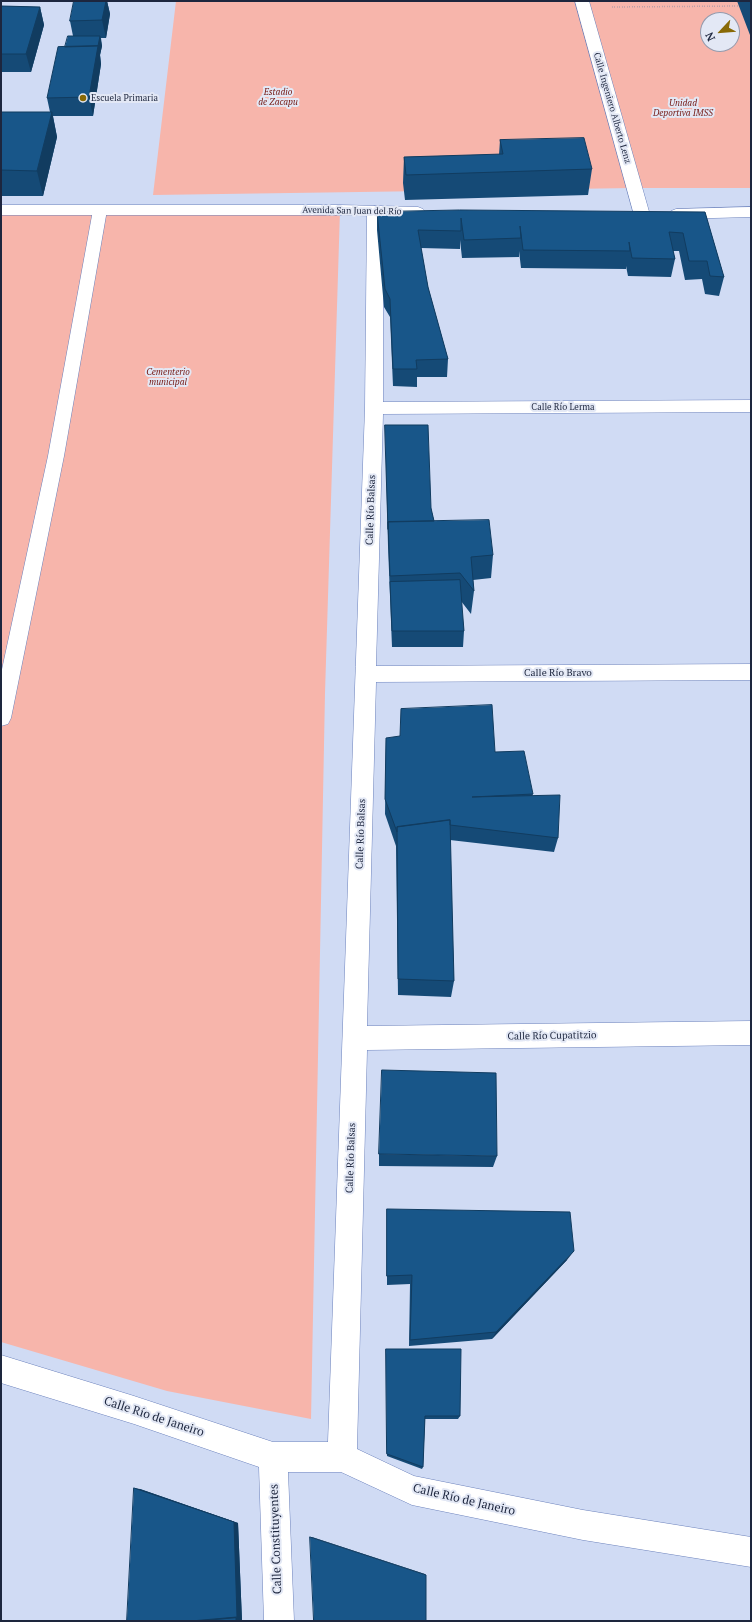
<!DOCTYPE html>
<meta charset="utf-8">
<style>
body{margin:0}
#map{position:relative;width:752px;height:1622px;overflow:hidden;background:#d0dbf4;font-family:"PT Serif",serif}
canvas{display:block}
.frame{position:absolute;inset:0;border:2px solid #1d263e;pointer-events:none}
.north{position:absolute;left:700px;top:12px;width:40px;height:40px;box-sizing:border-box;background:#e3e8f5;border:1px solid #949aac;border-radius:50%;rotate:244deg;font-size:11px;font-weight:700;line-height:16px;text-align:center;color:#1d263e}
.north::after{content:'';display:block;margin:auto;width:14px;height:18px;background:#886906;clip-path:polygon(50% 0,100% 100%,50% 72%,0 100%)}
</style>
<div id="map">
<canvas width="752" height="1622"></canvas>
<div class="frame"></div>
<div class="north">N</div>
</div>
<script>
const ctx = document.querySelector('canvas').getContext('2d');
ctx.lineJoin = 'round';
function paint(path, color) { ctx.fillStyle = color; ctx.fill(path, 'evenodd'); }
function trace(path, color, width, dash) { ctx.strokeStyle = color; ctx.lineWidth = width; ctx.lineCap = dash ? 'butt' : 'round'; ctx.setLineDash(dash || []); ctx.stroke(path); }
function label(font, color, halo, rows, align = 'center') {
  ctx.font = font + ' "PT Serif",serif'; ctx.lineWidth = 4; ctx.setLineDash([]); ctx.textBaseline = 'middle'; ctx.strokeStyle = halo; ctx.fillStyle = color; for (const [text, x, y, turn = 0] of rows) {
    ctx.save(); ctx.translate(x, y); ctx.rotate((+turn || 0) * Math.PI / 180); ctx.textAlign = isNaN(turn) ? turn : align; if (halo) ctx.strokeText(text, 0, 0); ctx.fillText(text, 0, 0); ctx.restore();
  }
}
const green = new Path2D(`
 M176,1H751V188H634L153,195ZM708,20H732V44H708Z
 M1,210H340L325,693L311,1419L167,1391L1,1342Z`);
const path = new Path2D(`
 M612,7L741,6`);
const lane = new Path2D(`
 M100,206L105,207L107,210L64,456L11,718L8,724L1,726V674L48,456L93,210L95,207Z`);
const street = new Path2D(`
 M375,206L380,208L383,211V402L751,400V412L383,414L376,666L751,664V680L376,682L367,1026L751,1021V1045L367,1050L357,1449L414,1476L583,1510L751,1537V1567L583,1540L412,1505L341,1472H288L294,1621H264L259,1467L134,1424L1,1383V1355L134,1396L273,1442H328L365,408L367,211L370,208Z`);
const secondary = new Path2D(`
 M575,1H589L650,215L647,218H637L634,215Z
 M1,205H340L418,207L423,209L426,212L423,215L418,217L340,215H1Z
 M751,207V217L676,219L671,217L668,214L671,211L676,209Z`);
const wall = new Path2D(`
 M74,1H107L110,14L106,38H101L102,46L100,55L101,64L93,116H53L57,137L43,196H1V112H50L47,98L65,47L73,36L70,21Z
 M737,1H751V35H750Z
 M1,6L40,7L44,25L31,72H1Z
 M500,140L592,169L588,195L405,200L403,183L404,157L499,155Z
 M377,212H705L724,277L719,296L705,294L702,279L685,280L679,251H673L675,259L671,277L628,276L626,266V269L521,268L519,251V257L462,258L460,240V249L421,248L428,287L448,359L447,377H417V387L393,386L390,317L384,307L377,230Z
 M385,425L431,508L434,521L493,555L491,578L473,580L474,591L471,614L461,601L464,631L463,647H392L388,546Z
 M386,738L533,794L532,796L558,838L554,852L450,840L454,981L451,997L398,995L396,846L385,814Z
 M379,1154L497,1156L493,1167L379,1166Z
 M387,1209L567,1260L492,1339L409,1346L410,1284L387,1285Z
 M386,1353L460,1416L458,1419H425L423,1467L422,1469L387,1456Z
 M140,1489L238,1523L242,1621H127Z`);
const shadedWall = new Path2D(`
 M106,1H107L110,14L106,38L102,20Z
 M40,7L44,25L31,72L26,54Z
 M100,36L102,46L100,55L101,64L93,116L89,97L96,53Z
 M52,112L57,137L43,196L37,171Z
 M574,1251L567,1260L492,1339L496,1332Z
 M134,1488L140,1489L238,1523L242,1621H236V1618L237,1617Z
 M310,1537H312L425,1574L426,1575Z`);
const building = new Path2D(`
 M74,1H106L102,20L70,21Z
 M1,6L40,7L26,54H1Z
 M68,36H100L98,46L65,47Z
 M98,46L89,97L47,98L58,47Z
 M1,112H52L37,171L1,170Z
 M584,138L592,169L406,175L404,157L503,154L500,140Z
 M460,210L705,212L724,277L710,276L707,261H689L683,233L669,232L675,259L632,258L629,242L630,251L523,250L520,226L521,238L464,240L461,218V231L418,230L428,287L448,359L416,360L417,369H393L390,299L385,289L377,212Z
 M385,425H428L431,508L434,521L388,522V529Z
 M489,520L493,555L471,557L474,591L460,573L390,576L388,522Z
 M460,580L464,631H392L390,582Z
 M492,705L495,752L524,751L533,794L472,797L560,795L558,838L450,825V820L397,827V832L385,799L386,738L400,736L401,709Z
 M450,820L454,981L398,979L397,827Z
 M382,1070L496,1073L497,1156L379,1154Z
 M387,1209L570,1212L574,1251L496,1332L410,1340L412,1275L387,1276Z
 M386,1349H461L460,1416H425L423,1467L387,1454Z
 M134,1488L234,1522L237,1617L191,1621H127Z
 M310,1537L426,1575V1621H314Z
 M236,1618V1621H200Z`);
const markers = [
 [83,98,4,"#886906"]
];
const farParknames = [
 ["Estadio",278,92],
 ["de Zacapu",278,102],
 ["Unidad",683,103],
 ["Deportiva IMSS",683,113],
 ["Cementerio",168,372],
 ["municipal",168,382]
];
const farPoinames = [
 ["Escuela Primaria",91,98]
];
const farStreetnames = [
 ["Calle Ingeniero Alberto Lenz",612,108,74],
 ["Avenida San Juan del Río",352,211,1],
 ["Calle Río Lerma",563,407]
];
const streetNames = [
 ["Calle Río Balsas",371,510,-88],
 ["Calle Río Bravo",558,673],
 ["Calle Río Balsas",361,834,-88],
 ["Calle Río Cupatitzio",552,1036,-1],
 ["Calle Río Balsas",351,1158,-88]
];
const nearStreetnames = [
 ["Calle Río de Janeiro",154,1417,18],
 ["Calle Río de Janeiro",464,1500,13],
 ["Calle Constituyentes",276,1539,-92]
];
paint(green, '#f7b5ab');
trace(lane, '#6c82bc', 1);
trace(street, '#6c82bc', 1);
trace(secondary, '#6c82bc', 1);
trace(path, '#7f89a2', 1.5, [0.5, 2]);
paint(lane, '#fff');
paint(street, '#fff');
paint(secondary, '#fff');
paint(wall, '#154a76');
paint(shadedWall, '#113c60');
paint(building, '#185689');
trace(building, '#113c60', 1);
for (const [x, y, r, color] of markers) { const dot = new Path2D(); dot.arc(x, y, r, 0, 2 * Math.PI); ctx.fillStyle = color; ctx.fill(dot); trace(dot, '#e3e8f5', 1.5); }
label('italic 9px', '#731712', '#e3e8f5', farParknames);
label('9px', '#1d263e', '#e3e8f5', farPoinames, 'left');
label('9px', '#1d263e', '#e3e8f5', farStreetnames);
label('10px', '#1d263e', '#e3e8f5', streetNames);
label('12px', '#1d263e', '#e3e8f5', nearStreetnames);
</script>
